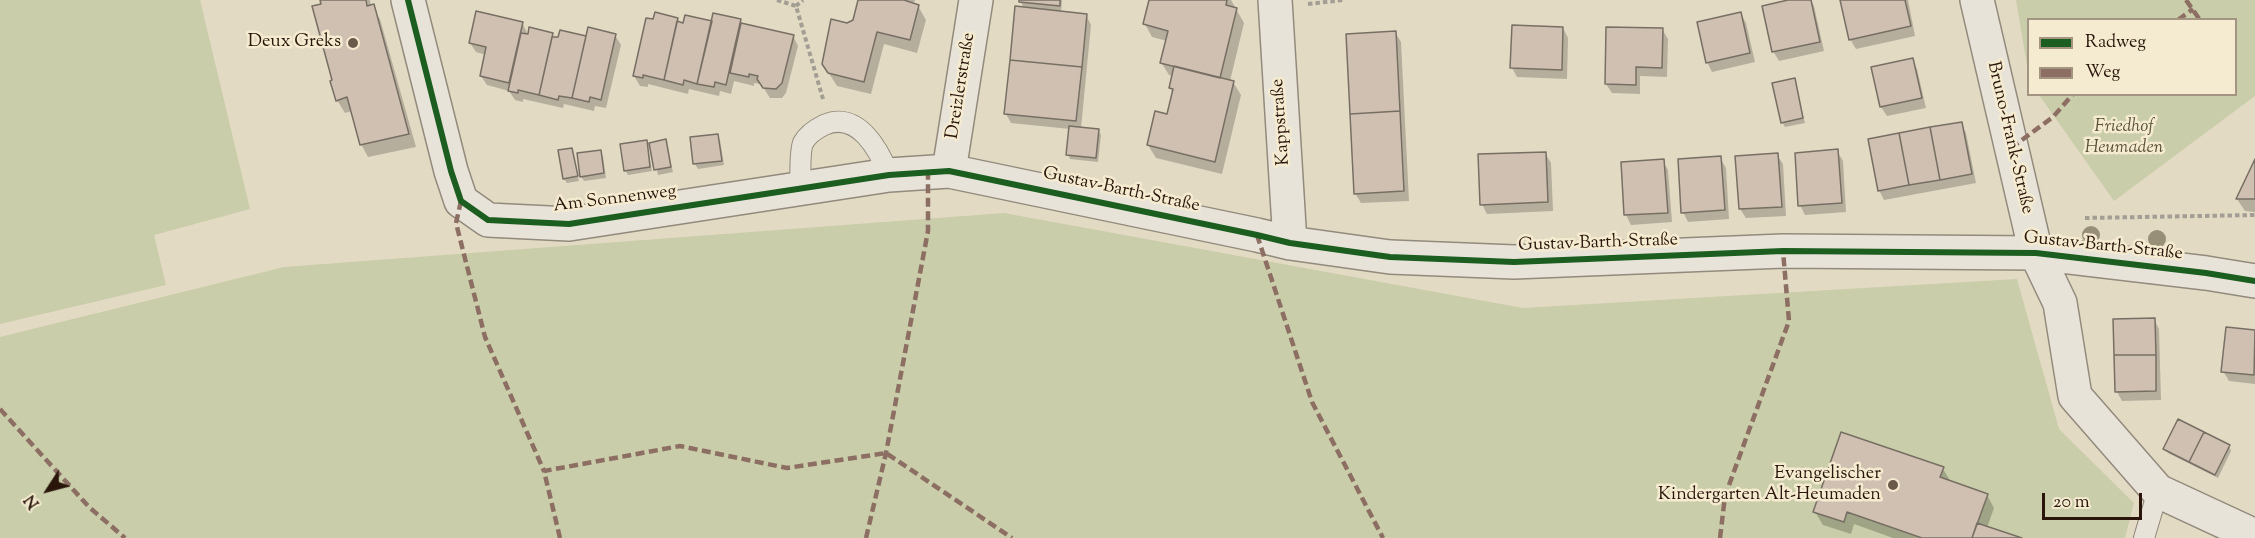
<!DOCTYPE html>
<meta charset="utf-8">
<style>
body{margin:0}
#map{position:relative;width:2255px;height:538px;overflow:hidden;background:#e3dac4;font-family:"Sorts Mill Goudy",serif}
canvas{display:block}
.legend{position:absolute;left:2027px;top:18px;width:210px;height:78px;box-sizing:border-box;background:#f5ebd0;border:2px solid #a39581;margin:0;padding:8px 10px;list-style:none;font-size:18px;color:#29150a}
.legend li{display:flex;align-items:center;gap:12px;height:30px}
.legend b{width:30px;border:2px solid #a39581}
.north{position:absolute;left:18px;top:460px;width:60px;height:60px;-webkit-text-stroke:4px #f5ebd0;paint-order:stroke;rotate:234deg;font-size:16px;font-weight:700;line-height:24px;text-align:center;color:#29150a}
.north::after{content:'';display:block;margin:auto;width:21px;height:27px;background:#29150a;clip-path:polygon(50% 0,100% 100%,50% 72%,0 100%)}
.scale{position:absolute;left:2042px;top:493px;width:100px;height:27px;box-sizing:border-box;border:3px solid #29150a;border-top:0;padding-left:8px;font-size:18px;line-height:21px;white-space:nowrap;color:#29150a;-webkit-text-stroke:4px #f5ebd0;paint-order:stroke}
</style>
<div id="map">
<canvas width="2255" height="538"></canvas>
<ul class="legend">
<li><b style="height:8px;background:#1b5e20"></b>Radweg</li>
<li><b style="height:8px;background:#8d6e63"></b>Weg</li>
</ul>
<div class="north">N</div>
<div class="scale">20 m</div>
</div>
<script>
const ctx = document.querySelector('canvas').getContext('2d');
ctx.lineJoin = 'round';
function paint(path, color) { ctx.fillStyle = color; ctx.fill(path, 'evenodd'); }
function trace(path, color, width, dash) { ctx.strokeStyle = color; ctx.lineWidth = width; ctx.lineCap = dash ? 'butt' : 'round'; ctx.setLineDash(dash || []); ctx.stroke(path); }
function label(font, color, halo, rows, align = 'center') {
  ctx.font = font + ' "Sorts Mill Goudy",serif'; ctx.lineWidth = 5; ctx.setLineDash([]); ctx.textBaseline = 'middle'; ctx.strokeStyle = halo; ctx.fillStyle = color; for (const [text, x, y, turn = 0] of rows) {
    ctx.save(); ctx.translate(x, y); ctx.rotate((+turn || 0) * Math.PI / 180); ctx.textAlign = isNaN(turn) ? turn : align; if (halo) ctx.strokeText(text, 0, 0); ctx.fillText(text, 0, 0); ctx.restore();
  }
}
const green = new Path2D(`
 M0,0H200L250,209L154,235L166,285L0,324Z
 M2016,0H2255V96L2114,201L2039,95L2236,94V20H2028V71Z
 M1004,213L1523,308L2017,279L2059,429L2134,503L2125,538H0V337L284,267Z`);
const shadow = new Path2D(`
 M322,0H370L371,6L380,19L416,147L368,157L361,144L352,111L345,113L337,100Z
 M860,0H915L913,5L918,6L926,20L917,53L884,44L871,94L837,86L823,64L848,25L854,20Z
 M1020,0H1062L1061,12L1086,15L1091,25L1081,128L1098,130L1101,135L1098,162L1070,159L1068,154L1070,129L1011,123L1006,114L1024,9Z
 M1150,0H1231L1244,23L1230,81L1233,82L1241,95L1222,174L1156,158L1148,145L1168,116L1173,93L1170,88L1173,76L1169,75L1161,62L1167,41L1152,37L1145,24Z
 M1795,0H1811L1814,6L1824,51L1779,61L1773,51Z
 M1842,0H1908L1915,36L1856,49L1850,39Z
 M1741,14L1746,23L1755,62L1712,72L1707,62Z
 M677,19L680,24L740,21L742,25L793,36L798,46L786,93L782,98H770L761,84L754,83V86L734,81L731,94L720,91L719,96L689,89L688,94L648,84V87L640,86L634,76Z
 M522,23L529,36L552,34L554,38L615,35L621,45L606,108L595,106L594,111L564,104L563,108L523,99V102L515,100L509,91L487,85L481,76L486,55L476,52L470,43Z
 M1563,28L1568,38L1567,79L1517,77L1512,68Z
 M1662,29L1668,39L1667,77L1640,76V94L1612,93L1606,84Z
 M1395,32L1401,42L1409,201L1361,203L1355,193Z
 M1912,60L1917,69L1926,108L1887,116L1881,107Z
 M1794,80L1805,123L1785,127L1782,122Z
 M1961,123L1966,133L1976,183L1884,200L1879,190Z
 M718,136L720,140L724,165L698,169L695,164L691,139Z
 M665,141L673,172L658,175L651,144Z
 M646,142L648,146L652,171L628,175L625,170Z
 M571,149L579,181L567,183L564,179Z
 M600,151L603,156L606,178L584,181L581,176Z
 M1837,151L1843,161L1846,212L1805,215L1800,205Z
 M1545,153L1551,163L1553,211L1487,214L1482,204Z
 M1777,155L1783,164L1786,216L1746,218L1740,209Z
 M1720,158L1726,168L1729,219L1688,222L1683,212Z
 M1663,161L1668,170L1672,222L1631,225L1626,215L1622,164Z
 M2255,163V212L2245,211L2237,199Z
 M2154,319L2159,329L2161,400L2122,401L2117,392Z
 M2227,328L2255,331V384L2229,381L2223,371Z
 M2229,446L2231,451L2218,478L2168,453L2165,449Z
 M1943,469L1951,482L1987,495L1994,508L1987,528L2017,538H1893L1854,524L1851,534L1823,525L1815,512Z`);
const building = new Path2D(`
 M320,0H366L367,6L374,4L409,134L360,145L347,97L336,101L330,81L332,80L312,6L321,4Z
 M858,0H904L919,5L910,40L877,32L864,82L828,73L822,64L831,19L847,23L853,20Z
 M1019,0H1060V6L1019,2Z
 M1149,0H1227L1226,5L1237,8L1220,78L1160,63L1168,31L1143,24Z
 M1788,0H1811L1820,42L1772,52L1762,6Z
 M1840,0H1905L1911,26L1849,40Z
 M1015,6L1087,14L1082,67L1010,60Z
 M476,11L523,22L509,83L480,76L486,47L469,43Z
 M655,12L678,18L664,80L643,75V78L633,76L646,18L653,19Z
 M1741,12L1750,53L1706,63L1697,22Z
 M713,13L741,19L726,85L715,82L714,87L697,84Z
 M685,15L712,21L697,84L684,80L683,85L664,80L677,21L683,23Z
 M741,23L794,35L782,83L776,89L763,88L757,79L758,76L749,74V77L730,73Z
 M1512,25L1563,27L1562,70L1510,68Z
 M529,27L553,33L539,95L518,90V93L508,91L521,33L528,34Z
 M588,27L616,34L601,100L590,97L589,102L572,98Z
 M1606,27L1663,28L1662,68L1636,67V85L1605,84Z
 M560,30L586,36L572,98L559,96L558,100L539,95L552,37H558Z
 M1396,31L1400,111L1350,114L1346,34Z
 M1913,58L1922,98L1880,107L1871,67Z
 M1010,60L1082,67L1076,121L1004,114Z
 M1174,66L1234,81L1215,162L1147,145L1155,111L1167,114L1173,89L1169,88Z
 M1795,78L1803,118L1781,123L1772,83Z
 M1400,111L1404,191L1354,194L1350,114Z
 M1962,122L1972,174L1940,180L1930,127Z
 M1069,126L1099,129L1096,158L1066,155Z
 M1930,127L1940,180L1909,185L1899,133Z
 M1899,133L1909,185L1878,191L1868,139Z
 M718,134L722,161L693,164L690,137Z
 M666,139L671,167L654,170L649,143Z
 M647,140L650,167L624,171L620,144Z
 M572,148L578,176L563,179L558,150Z
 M1838,149L1842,203L1798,206L1795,153Z
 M601,150L604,173L580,177L577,153Z
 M1546,152L1548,202L1480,205L1478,154Z
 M1778,153L1782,207L1739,209L1735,156Z
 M1721,156L1725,210L1681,213L1678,159Z
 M1664,159L1668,213L1624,215L1621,162Z
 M2255,159V199H2236Z
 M2155,318L2156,355H2114L2113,319Z
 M2226,327L2255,330L2254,375L2221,372Z
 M2114,355H2156V391L2115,392Z
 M2178,419L2204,432L2189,462L2163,449Z
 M1841,432L1944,467L1940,477L1988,494L1972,538H1922L1847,512L1844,522L1813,512Z
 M2204,432L2230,445L2215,475L2189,462Z
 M1977,523L2022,538H1972Z`);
const path = new Path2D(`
 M777,0L796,6L823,99
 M1308,4L1343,0
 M796,6L803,0
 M2085,218L2255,215`);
const lane = new Path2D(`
 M800,190C801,178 799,153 803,143C807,135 816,129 824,125C858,110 879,150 889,175
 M2144,538L2158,491`);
const street = new Path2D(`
 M408,0L451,171L461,201L488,220L569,224L889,175L949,171L1257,235L1290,243L1390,257L1514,262L1783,251L2036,253L2206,273L2255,281
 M1275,0L1290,243
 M1977,0L2036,253L2060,303L2075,396L2158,491L2255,536
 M949,171L976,0`);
const quiet = new Path2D(`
 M2186,0L2200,20
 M2178,20L2193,9
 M2011,148L2053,117L2073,94
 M461,201L456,223L485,337L544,471
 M1257,235L1312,402L1383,538
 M0,409L89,507L125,538
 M560,538L544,471L680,446L787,468L886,453L1012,538
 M866,538L886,453L928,231V173
 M1720,538L1725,496L1789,321L1783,251`);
const cycleway = new Path2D(`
 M408,0L451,171L461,201L488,220L569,224L889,175L949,171L1257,235L1290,243L1390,257L1514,262L1783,251L2036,253L2206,273L2255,281`);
const trees = [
 [2091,235],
 [2157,239]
];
const markers = [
 [353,43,6,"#6a5a4b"],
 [1893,485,6,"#6a5a4b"]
];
const poiNames = [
 ["Deux Greks",341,43],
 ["Evangelischer",1881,475],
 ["Kindergarten Alt-Heumaden",1881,496]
];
const streetNames = [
 ["Dreizlerstraße",962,86,-81],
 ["Kappstraße",1282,122,-94],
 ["Bruno-Frank-Straße",2009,138,77],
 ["Gustav-Barth-Straße",1121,191,12],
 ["Am Sonnenweg",615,200,-7],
 ["Gustav-Barth-Straße",1598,244,-2],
 ["Gustav-Barth-Straße",2103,247,6]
];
const parkNames = [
 ["Friedhof",2124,128],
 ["Heumaden",2124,149]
];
paint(green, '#c9cda9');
paint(shadow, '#0003');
paint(building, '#d0c0b2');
trace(building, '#776f63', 1.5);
trace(lane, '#928a7c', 22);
trace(street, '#928a7c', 36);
trace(path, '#a39e94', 4, [4.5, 3]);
trace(lane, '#e8e3d8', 20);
trace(street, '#e8e3d8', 33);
trace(quiet, '#8d6e63', 4.5, [9, 4.5]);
trace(cycleway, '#1b5e20', 6);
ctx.fillStyle = '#978f78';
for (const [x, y] of trees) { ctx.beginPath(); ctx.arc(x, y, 9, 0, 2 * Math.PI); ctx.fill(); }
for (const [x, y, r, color] of markers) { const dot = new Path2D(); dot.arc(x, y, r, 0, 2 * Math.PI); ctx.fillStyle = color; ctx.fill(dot); trace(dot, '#f5ebd0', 2); }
label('18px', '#29150a', '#f5ebd0', poiNames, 'right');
label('18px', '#29150a', '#f5ebd0', streetNames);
label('italic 18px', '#59523a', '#f5ebd0', parkNames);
</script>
